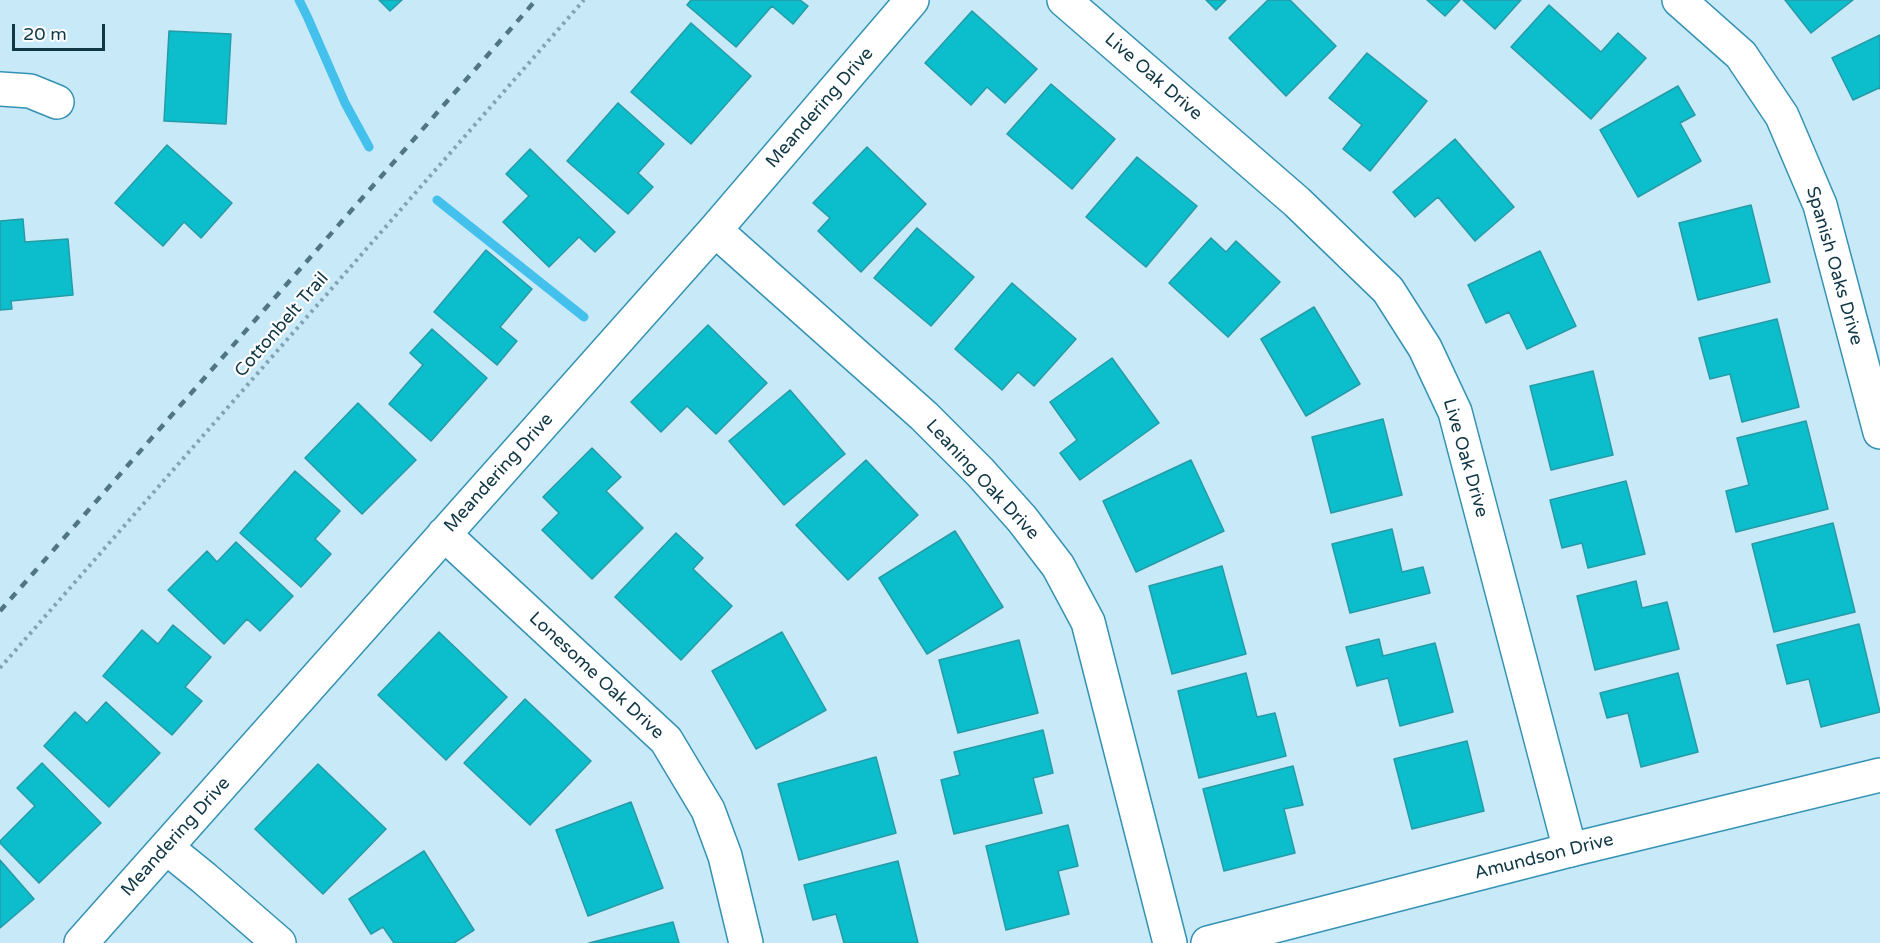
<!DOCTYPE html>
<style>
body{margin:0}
#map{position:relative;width:1880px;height:943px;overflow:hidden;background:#c8e9f7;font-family:"Varela Round",sans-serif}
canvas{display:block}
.scale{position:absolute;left:12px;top:24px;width:93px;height:27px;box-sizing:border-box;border:3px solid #0f3745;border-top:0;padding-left:8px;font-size:18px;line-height:21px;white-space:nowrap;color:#0f3745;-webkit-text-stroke:4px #fff;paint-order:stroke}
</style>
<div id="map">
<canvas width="1880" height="943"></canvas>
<div class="scale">20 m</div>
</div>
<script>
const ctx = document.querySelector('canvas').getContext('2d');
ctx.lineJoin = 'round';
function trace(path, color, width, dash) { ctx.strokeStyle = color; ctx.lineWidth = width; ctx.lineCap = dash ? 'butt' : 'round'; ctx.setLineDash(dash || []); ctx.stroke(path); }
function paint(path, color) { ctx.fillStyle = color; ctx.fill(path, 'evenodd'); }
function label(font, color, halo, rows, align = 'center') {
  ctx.font = font + ' "Varela Round",sans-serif'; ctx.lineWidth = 4.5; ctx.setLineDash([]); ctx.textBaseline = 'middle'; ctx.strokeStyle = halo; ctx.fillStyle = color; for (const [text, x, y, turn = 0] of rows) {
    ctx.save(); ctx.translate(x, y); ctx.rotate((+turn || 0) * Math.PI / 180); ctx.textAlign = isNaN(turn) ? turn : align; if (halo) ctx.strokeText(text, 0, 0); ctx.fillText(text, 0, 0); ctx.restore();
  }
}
const stream = new Path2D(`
 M299,0L307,16L345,103L369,147
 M437,200L584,317`);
const building = new Path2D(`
 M379,0H402L390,11Z
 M691,0H800L808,6L793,24L772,6L736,47L687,5Z
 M1206,0H1226L1216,10Z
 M1268,0H1290L1336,46L1286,96L1229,38Z
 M1427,0H1460L1445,16Z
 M1463,0H1521L1495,29Z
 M1785,0H1853L1811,33Z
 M1549,5L1601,52L1618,33L1646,58L1591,119L1511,47Z
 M972,11L1037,69L1005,103L987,87L971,105L925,63Z
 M691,23L751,76L691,144L631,92Z
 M169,31L231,34L226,124L164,121Z
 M1880,35V89L1879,88L1853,100L1832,58Z
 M1367,53L1427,101L1370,171L1343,149L1362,125L1329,98Z
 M1051,84L1115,139L1072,189L1007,134Z
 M1678,86L1695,115L1680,123L1701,161L1638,197L1600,130Z
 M618,103L664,144L638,173L653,187L628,214L567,161Z
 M1455,139L1514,207L1475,241L1438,197L1415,217L1393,192Z
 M167,145L232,203L201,238L184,222L163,246L115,203Z
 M867,147L926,204L861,272L818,231L830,218L813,203Z
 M530,149L615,232L595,252L579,237L549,267L503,222L529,196L506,174Z
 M1137,157L1197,206L1146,267L1086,217Z
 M1751,205L1770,282L1698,300L1679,223Z
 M23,219L25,242L68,239L73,295L11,301L12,309L0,310V221Z
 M917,228L974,277L931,326L874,278Z
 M1211,238L1226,252L1236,241L1280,282L1228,337L1169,283Z
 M486,250L532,289L500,327L517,341L497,365L434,312Z
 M1540,251L1576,326L1527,349L1509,312L1486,323L1468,285Z
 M1012,283L1076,339L1034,386L1018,372L1002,390L955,349Z
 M1314,307L1360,384L1306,416L1261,339Z
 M1777,319L1799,407L1742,422L1730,374L1710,379L1699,338Z
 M708,325L767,383L716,434L687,406L661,432L631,402Z
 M432,329L487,378L431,441L389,404L423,365L410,353Z
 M1112,358L1159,423L1080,480L1060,453L1077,440L1050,402Z
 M1593,371L1613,455L1551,470L1530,386Z
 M790,390L845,454L784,505L729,441Z
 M358,403L416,460L362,514L305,458Z
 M1383,419L1402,495L1331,513L1312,437Z
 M1806,421L1828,509L1736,532L1726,491L1749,485L1737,438Z
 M592,448L621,477L606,491L643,528L592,579L542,530L559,513L543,497Z
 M866,460L918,515L848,580L796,525Z
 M1191,460L1224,531L1136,572L1103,501Z
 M295,471L340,511L315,539L331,554L301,587L240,533Z
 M1626,481L1645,554L1588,568L1582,543L1562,548L1550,500Z
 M1833,523L1855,612L1774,632L1752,544Z
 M1392,529L1402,572L1423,567L1430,593L1350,613L1332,544Z
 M955,531L1003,607L927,654L879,578Z
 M676,533L703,558L693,569L732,606L681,660L615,597Z
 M236,542L293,596L260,631L247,619L224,644L168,590L207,551L217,562Z
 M1222,566L1246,654L1172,674L1149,586Z
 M1636,581L1642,608L1667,602L1679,649L1595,670L1577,596Z
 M1859,624L1880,712L1821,727L1809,679L1787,684L1777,645Z
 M173,625L211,657L185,687L202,701L172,735L103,676L142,630L158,644Z
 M439,632L507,697L446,760L378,695Z
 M782,632L826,710L756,749L712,671Z
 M1379,639L1383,656L1435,643L1453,712L1400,726L1388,678L1357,686L1346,647Z
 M1019,640L1038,713L958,733L939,660Z
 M1246,673L1257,717L1275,713L1286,756L1199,778L1178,691Z
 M1678,673L1698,752L1641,767L1628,713L1607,718L1600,693Z
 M525,699L591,761L530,825L464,763Z
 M106,702L160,753L109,807L44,746L75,712L87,723Z
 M1043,730L1053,773L1033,778L1042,813L954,834L941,780L960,775L954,752Z
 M1467,741L1484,811L1412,829L1394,759Z
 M876,757L896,833L799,860L778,784Z
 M42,763L101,823L39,883L0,843V841L35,806L17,788Z
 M318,764L386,829L323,894L255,829Z
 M1293,766L1303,805L1284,809L1295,853L1224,871L1203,789Z
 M631,802L663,888L588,916L556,830Z
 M1068,825L1078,866L1058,871L1069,914L1006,930L986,846Z
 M424,851L474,930L454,943H394L383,927L371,934L349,899Z
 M0,860L34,899L0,928Z
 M898,861L918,943H844L836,914L813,920L804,885Z
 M673,922L679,943H589Z`);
const path = new Path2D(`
 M0,668L584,0`);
const minor = new Path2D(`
 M1064,0L1297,202L1388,290L1425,348L1455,412L1570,850
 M1679,0L1741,55L1782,116L1820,205L1880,432
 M0,89L30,91L57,102
 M715,230L924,416L980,472L1022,519L1058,566L1088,622L1170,943
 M444,534L666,740L708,810L725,856L746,943
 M167,848L204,878L279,943
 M81,943L715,230L912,0`);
const tertiary = new Path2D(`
 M1208,943L1570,850L1880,775`);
const rail = new Path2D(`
 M0,611L536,0`);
const streetNames = [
 ["Live Oak Drive",1153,77,41],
 ["Meandering Drive",820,108,-49],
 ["Spanish Oaks Drive",1834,266,74],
 ["Cottonbelt Trail",282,325,-49],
 ["Live Oak Drive",1465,458,74],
 ["Meandering Drive",499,473,-48],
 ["Leaning Oak Drive",982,480,47],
 ["Lonesome Oak Drive",596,676,43],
 ["Meandering Drive",176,837,-48],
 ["Amundson Drive",1544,857,-14]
];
trace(stream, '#43c0eb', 9);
paint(building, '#0cbdcc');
trace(building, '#259ba7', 1.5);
trace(minor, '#3392b3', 36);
trace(tertiary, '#3392b3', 36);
trace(path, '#80a4b2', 4, [3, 4.5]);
trace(minor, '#fff', 33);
trace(tertiary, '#fff', 33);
trace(rail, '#507583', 4.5, [8, 8]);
label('18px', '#0f3745', '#fff', streetNames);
</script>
